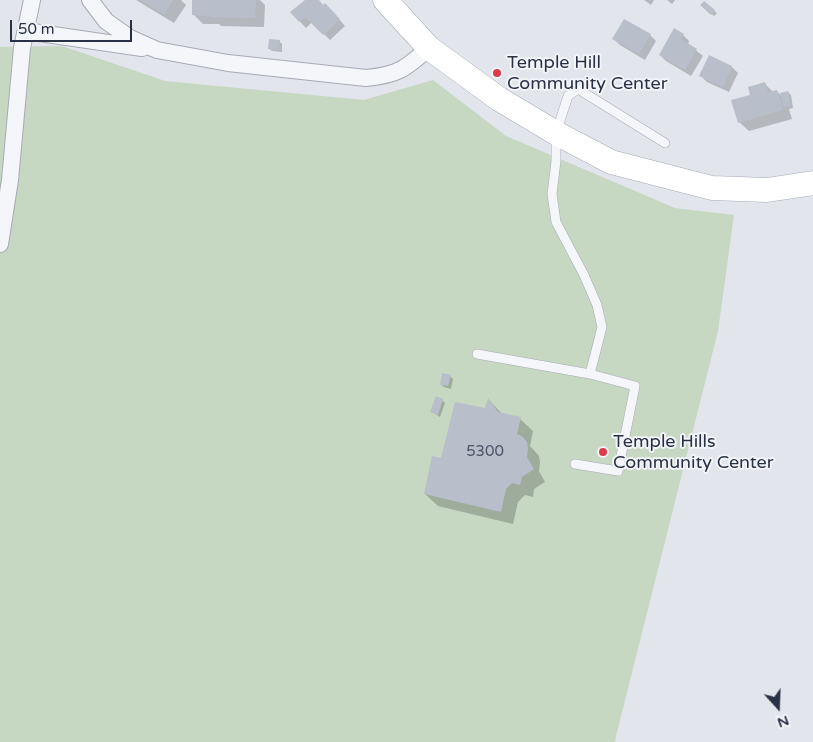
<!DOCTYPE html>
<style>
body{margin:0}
#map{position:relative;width:813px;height:742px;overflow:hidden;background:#e2e5ec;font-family:"Varela Round",sans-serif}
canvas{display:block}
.north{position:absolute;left:753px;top:682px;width:50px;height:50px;-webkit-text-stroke:4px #f2f4f9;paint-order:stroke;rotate:160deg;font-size:14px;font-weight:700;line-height:20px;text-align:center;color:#283146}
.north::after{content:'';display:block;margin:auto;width:18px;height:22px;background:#283146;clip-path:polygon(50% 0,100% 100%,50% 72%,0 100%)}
.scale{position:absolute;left:10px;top:20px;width:122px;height:22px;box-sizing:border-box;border:2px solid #283146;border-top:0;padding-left:6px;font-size:15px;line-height:18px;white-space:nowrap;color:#283146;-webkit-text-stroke:4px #f2f4f9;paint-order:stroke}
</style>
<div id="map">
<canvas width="813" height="742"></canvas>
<div class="north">N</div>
<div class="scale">50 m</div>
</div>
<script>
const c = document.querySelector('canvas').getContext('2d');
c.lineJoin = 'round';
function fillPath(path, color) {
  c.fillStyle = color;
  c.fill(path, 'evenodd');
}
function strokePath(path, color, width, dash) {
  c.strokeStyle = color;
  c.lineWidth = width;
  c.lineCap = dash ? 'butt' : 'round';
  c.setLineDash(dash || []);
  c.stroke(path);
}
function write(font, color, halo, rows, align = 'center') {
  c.font = font + ' "Varela Round",sans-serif';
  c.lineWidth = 4;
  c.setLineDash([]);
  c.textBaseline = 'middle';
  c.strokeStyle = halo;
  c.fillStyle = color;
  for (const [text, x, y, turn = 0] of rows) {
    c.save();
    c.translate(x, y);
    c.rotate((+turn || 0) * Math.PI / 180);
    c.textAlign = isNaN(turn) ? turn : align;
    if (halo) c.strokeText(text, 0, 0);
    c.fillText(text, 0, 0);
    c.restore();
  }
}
const green = new Path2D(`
 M62 46 165 81 364 100 433 80 506 136 675 208 734 215 718 331 615 740 616 742H0V47Z`);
const shadow = new Path2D(`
 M136 0H181L186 5 174 23Z
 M194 0H260L265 5 264 27 221 26 219 24H203L193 14Z
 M306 0H318L324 6 332 11 345 26 330 40 312 22 306 28 291 12Z
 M644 0H654L651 5Z
 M667 0H675L672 4Z
 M704 3 717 13 714 16 702 5Z
 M650 35 656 41 645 60 620 45 614 39Z
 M683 35 689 41 688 44 703 56 691 76 666 61 660 55Z
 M279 41 282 44V52L272 51 269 48Z
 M732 67 738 73 729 92 707 82 701 76Z
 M765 84 773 92 777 91 782 97 788 92 791 95 793 108 789 109 792 119 749 131 739 122 752 96Z
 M450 376 453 379 451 389 444 387 441 384Z
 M442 400 445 403 440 417 432 412Z
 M489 400 502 414 520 419 533 431 530 446 539 456 540 462 539 471 545 482 534 489 533 497 525 495 518 502 513 524 438 506 425 494 442 459 486 410Z`);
const building = new Path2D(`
 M140 0H173L164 15Z
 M192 0H256L255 18 210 17V16L192 15Z
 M305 0H319L323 5 325 3 340 19 323 35 305 17 299 22 290 12Z
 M704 1 715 10 711 15 700 5Z
 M624 19 651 34 639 54 612 39Z
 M674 28 684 34 681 39 697 49 685 70 659 55Z
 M269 39 280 40 279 50 268 49Z
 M709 55 732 66 723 87 699 76Z
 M765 82 768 92 777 90 783 110 738 123 731 100 750 95 748 87Z
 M788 91 791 106 783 107 780 93Z
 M442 373 451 375 448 386 440 385Z
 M436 396 443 399 438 415 430 412Z
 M488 398 498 412 521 417 517 434 523 437 527 442 528 449 527 457 534 469 522 477 520 485 512 483 506 489 501 512 424 494 432 456 441 458 455 402 485 408Z`);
const lane = new Path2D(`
 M477 354 590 374 602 327 597 305 584 275 556 222 552 194 556 161V133L568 96 578 89 665 143
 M575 464 618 471 635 386 590 374`);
const street = new Path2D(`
 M90 0 106 21 130 38 157 50 228 63 366 78C398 75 405 69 429 48
 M26 31 142 48
 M0 244 10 180 22 48 32 0`);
const secondary = new Path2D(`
 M385 0 429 48 499 99 556 133 611 162 712 188 767 190 813 183`);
const markers = [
 [497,73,5,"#dd3a4c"],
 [603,452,5,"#dd3a4c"]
];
const numberNames = [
 ["5300",485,452]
];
const poiNames = [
 ["Temple Hill",507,63],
 ["Community Center",507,84],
 ["Temple Hills",613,442],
 ["Community Center",613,463]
];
fillPath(green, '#c6d7c2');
fillPath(shadow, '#0003');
fillPath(building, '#b8beca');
strokePath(lane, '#a6abb7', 10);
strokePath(street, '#a6abb7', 18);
strokePath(secondary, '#a6abb7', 25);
strokePath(lane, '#f5f6f9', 9);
strokePath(street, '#f5f6f9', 16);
strokePath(secondary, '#fff', 24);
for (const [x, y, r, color] of markers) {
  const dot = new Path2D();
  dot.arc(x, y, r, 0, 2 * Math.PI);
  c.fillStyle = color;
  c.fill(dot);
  strokePath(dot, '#f2f4f9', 2);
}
write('15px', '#4c5467', null, numberNames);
write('18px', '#283146', '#f2f4f9', poiNames, 'left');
</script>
